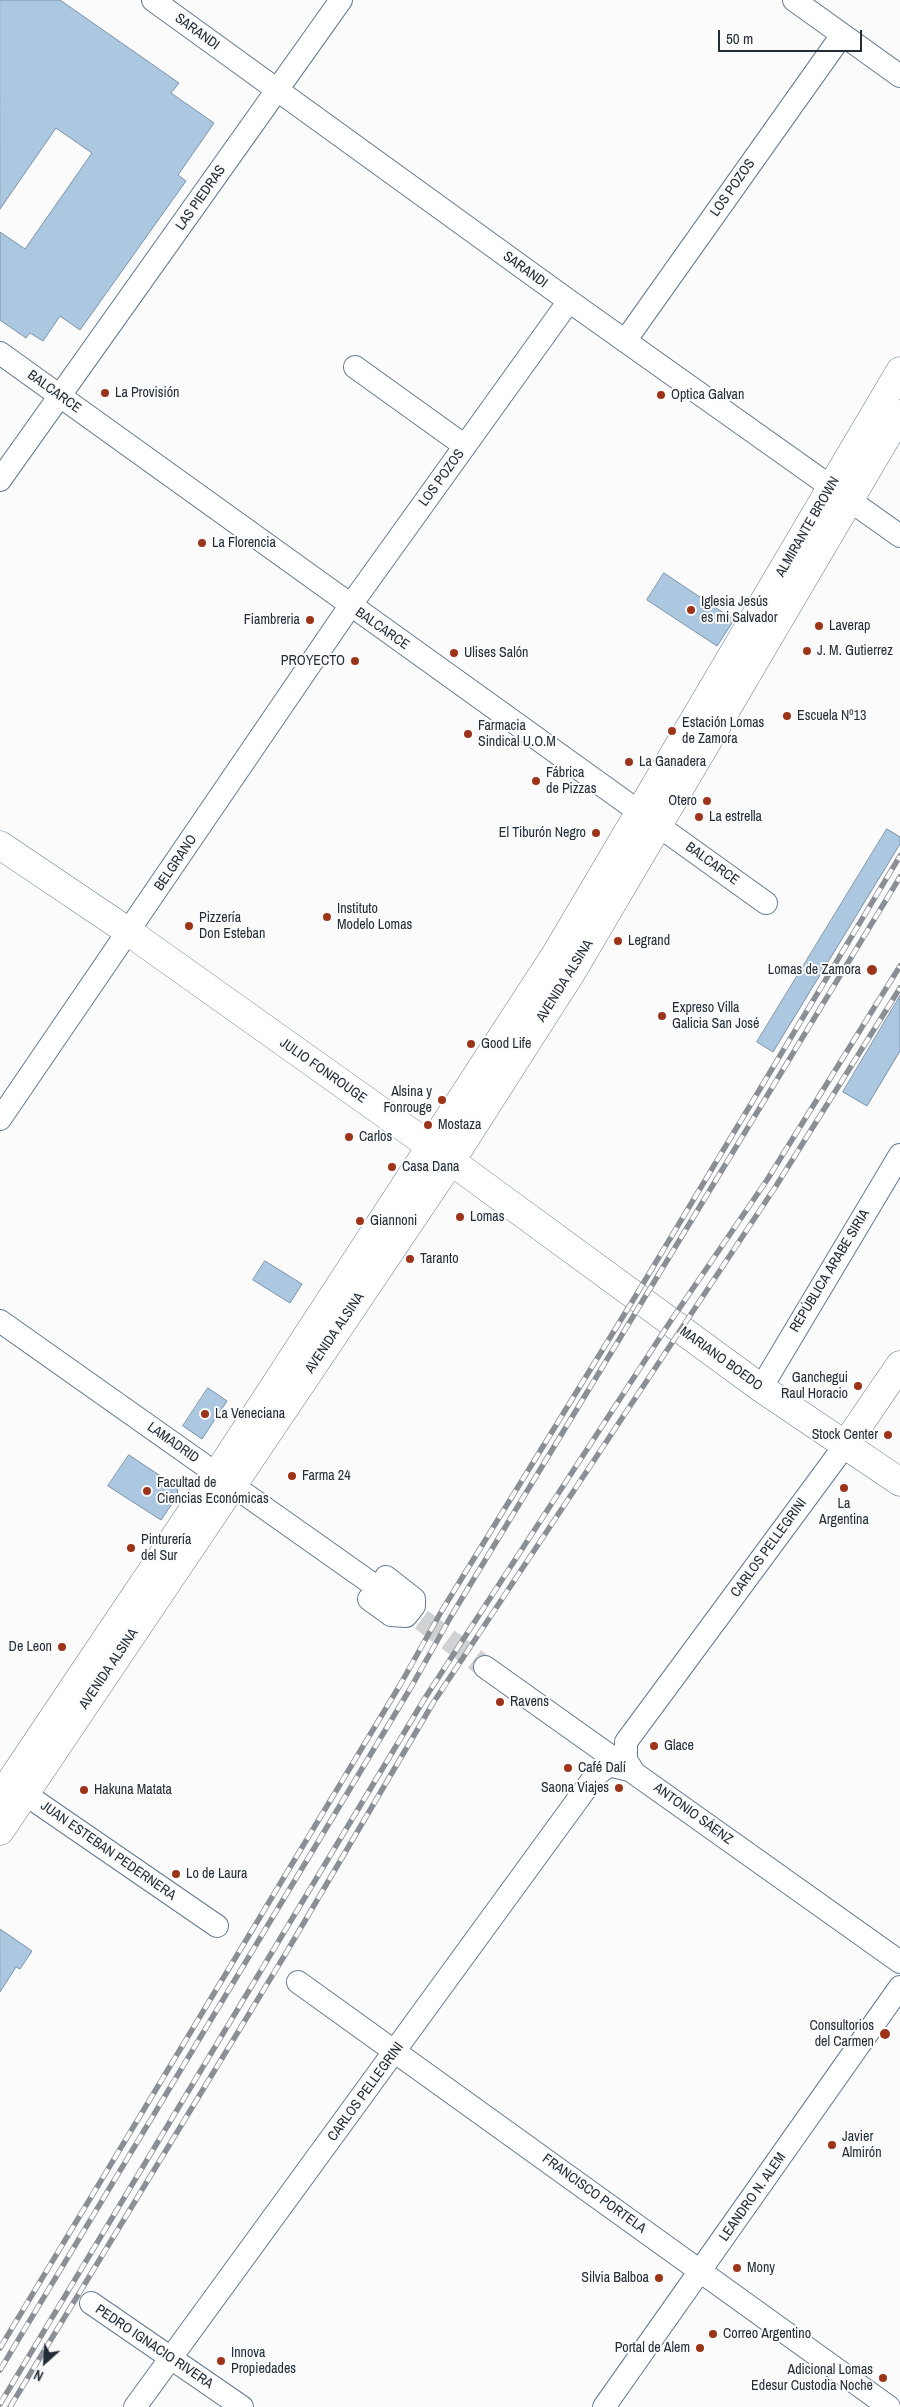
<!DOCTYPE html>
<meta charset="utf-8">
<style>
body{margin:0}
#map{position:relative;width:900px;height:2407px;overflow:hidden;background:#fbfbfb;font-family:"Archivo Narrow",sans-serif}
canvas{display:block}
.north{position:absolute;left:20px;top:2337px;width:50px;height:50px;-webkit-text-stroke:4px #fbfbfb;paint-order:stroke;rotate:206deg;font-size:14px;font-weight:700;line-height:20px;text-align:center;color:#232d37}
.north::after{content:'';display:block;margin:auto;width:18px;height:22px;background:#232d37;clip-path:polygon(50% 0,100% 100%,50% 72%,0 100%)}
.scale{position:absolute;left:718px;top:30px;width:144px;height:22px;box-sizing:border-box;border:2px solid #232d37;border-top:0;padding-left:6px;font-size:15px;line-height:18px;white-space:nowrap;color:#232d37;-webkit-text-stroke:4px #fbfbfb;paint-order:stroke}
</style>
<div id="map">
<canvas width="900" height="2407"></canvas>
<div class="north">N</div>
<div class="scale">50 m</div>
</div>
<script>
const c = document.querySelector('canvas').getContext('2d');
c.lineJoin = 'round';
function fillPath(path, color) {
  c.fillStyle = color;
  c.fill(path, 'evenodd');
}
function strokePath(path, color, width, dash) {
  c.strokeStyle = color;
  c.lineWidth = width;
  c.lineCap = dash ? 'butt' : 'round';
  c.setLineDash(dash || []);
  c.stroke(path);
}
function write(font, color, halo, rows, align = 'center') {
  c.font = font + ' "Archivo Narrow",sans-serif';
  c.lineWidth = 4;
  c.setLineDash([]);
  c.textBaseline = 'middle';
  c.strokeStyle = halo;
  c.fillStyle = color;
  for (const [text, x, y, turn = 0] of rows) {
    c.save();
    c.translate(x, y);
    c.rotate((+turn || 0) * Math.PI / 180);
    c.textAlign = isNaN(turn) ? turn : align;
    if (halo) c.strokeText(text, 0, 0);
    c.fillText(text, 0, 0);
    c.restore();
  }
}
const building = new Path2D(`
 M0 0H60L179 83 171 93 214 123 178 175 186 181 80 330 60 316 43 341 30 333 26 338 0 320V232L25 249 92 153 56 128 0 209Z
 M664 573 734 620 717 646 647 600Z
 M887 829 900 837V844L773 1052 757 1042Z
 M900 996V1051L867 1106 843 1092Z
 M265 1261 302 1284 290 1303 253 1280Z
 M208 1388 227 1401 202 1439 183 1426Z
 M129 1455 177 1487 178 1495 161 1520 108 1486Z
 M0 1929 32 1951 20 1969 16 1967 0 1992Z`);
const minorTunnel = new Path2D(`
 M395 1600 485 1667`);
const minor = new Path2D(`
 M153 0 569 301 900 536
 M794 0 900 76
 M625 341 842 35
 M0 353 766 903
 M355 367 465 446
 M0 480 341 0
 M0 1119 350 606 569 301
 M0 1321 395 1600
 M761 1388 900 1155
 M369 1599 391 1615 406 1616 414 1606V1599L386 1577
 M485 1667 900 1962
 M633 1771 626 1760V1742L846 1444
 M12 1785 217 1926
 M298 1982 889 2407
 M91 2303 242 2407
 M135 2407 595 1776 609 1765 633 1771
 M604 2407 900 1987`);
const tertiary = new Path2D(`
 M0 845 129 932 451 1161 761 1388 900 1482
 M846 1444 900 1365`);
const secondary = new Path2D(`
 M0 1797 217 1474 554 957 900 371
 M0 1831 451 1161 573 970 900 414`);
const rail = new Path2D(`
 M0 2348 400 1685 441 1612 635 1297 900 856
 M0 2370 410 1689 450 1618 900 877
 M0 2404 425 1698 670 1322 767 1180 900 966
 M10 2407 286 1953 433 1703 776 1186 900 988`);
const markers = [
 [105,393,5,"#9c3419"],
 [661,395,5,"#9c3419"],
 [202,543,5,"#9c3419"],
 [691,610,5,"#9c3419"],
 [310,620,5,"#9c3419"],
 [819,626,5,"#9c3419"],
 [807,651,5,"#9c3419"],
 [454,653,5,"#9c3419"],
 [355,661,5,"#9c3419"],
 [787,716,5,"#9c3419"],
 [672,731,5,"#9c3419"],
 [468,734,5,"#9c3419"],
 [629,762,5,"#9c3419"],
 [536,781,5,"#9c3419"],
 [707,801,5,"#9c3419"],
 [699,817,5,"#9c3419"],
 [596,833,5,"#9c3419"],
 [327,917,5,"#9c3419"],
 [189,926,5,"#9c3419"],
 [618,941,5,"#9c3419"],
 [872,970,6,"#9c3419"],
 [662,1016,5,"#9c3419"],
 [471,1044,5,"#9c3419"],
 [442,1100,5,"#9c3419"],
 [428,1125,5,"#9c3419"],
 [349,1137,5,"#9c3419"],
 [392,1167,5,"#9c3419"],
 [460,1217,5,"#9c3419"],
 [360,1221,5,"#9c3419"],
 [410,1259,5,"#9c3419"],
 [858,1386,5,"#9c3419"],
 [205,1414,5,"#9c3419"],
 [888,1435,5,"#9c3419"],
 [292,1476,5,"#9c3419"],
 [844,1488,5,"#9c3419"],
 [147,1491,5,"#9c3419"],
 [131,1548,5,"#9c3419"],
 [62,1647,5,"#9c3419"],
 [500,1702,5,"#9c3419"],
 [654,1746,5,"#9c3419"],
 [568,1768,5,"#9c3419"],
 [619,1788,5,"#9c3419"],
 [84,1790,5,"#9c3419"],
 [176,1874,5,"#9c3419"],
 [885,2034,6,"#9c3419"],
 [832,2145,5,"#9c3419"],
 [737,2268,5,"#9c3419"],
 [659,2278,5,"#9c3419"],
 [713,2334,5,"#9c3419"],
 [700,2348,5,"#9c3419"],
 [221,2361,5,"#9c3419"],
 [883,2378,5,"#9c3419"]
];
const streetNames = [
 ["SARANDI",197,32,36],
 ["LOS POZOS",733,188,-55],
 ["LAS PIEDRAS",201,198,-55],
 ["SARANDI",525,270,36],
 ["BALCARCE",54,392,36],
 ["LOS POZOS",442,478,-54],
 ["ALMIRANTE BROWN",808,527,-60],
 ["BALCARCE",382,629,35],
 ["BELGRANO",176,863,-56],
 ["BALCARCE",712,864,36],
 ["AVENIDA ALSINA",565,981,-58],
 ["JULIO FONROUGE",323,1071,35],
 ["REPÚBLICA ARABE SIRIA",830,1271,-59],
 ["AVENIDA ALSINA",335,1333,-56],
 ["MARIANO BOEDO",721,1359,36],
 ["LAMADRID",173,1443,35],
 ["CARLOS PELLEGRINI",769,1548,-54],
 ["AVENIDA ALSINA",109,1669,-56],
 ["ANTONIO SÁENZ",693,1814,36],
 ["JUAN ESTEBAN PEDERNERA",108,1851,35],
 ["CARLOS PELLEGRINI",366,2092,-54],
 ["FRANCISCO PORTELA",594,2194,36],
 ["LEANDRO N. ALEM",753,2197,-55],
 ["PEDRO IGNACIO RIVERA",154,2347,34]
];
const poiNames = [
 ["La Provisión",115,393],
 ["Optica Galvan",671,395],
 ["La Florencia",212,543],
 ["Iglesia Jesús",701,602],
 ["es mi Salvador",701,618],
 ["Fiambreria",300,620,"right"],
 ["Laverap",829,626],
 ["J. M. Gutierrez",817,651],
 ["Ulises Salón",464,653],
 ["PROYECTO",345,661,"right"],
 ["Escuela Nº13",797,716],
 ["Estación Lomas",682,723],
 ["de Zamora",682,739],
 ["Farmacia",478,726],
 ["Sindical U.O.M",478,742],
 ["La Ganadera",639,762],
 ["Fábrica",546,773],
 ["de Pizzas",546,789],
 ["Otero",697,801,"right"],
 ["La estrella",709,817],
 ["El Tiburón Negro",586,833,"right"],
 ["Instituto",337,909],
 ["Modelo Lomas",337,925],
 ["Pizzería",199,918],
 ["Don Esteban",199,934],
 ["Legrand",628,941],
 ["Lomas de Zamora",861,970,"right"],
 ["Expreso Villa",672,1008],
 ["Galicia San José",672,1024],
 ["Good Life",481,1044],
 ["Alsina y",432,1092,"right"],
 ["Fonrouge",432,1108,"right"],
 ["Mostaza",438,1125],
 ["Carlos",359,1137],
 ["Casa Dana",402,1167],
 ["Lomas",470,1217],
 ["Giannoni",370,1221],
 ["Taranto",420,1259],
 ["Ganchegui",848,1378,"right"],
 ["Raul Horacio",848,1394,"right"],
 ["La Veneciana",215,1414],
 ["Stock Center",878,1435,"right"],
 ["Farma 24",302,1476],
 ["Facultad de",157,1483],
 ["Ciencias Económicas",157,1499],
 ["La",844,1504,"center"],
 ["Argentina",844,1520,"center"],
 ["Pinturería",141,1540],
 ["del Sur",141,1556],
 ["De Leon",52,1647,"right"],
 ["Ravens",510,1702],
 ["Glace",664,1746],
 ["Café Dalí",578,1768],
 ["Saona Viajes",609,1788,"right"],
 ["Hakuna Matata",94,1790],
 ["Lo de Laura",186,1874],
 ["Consultorios",874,2026,"right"],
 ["del Carmen",874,2042,"right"],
 ["Javier",842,2137],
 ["Almirón",842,2153],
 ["Mony",747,2268],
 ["Silvia Balboa",649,2278,"right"],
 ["Correo Argentino",723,2334],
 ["Portal de Alem",690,2348,"right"],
 ["Innova",231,2353],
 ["Propiedades",231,2369],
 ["Adicional Lomas",873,2370,"right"],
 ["Edesur Custodia Noche",873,2386,"right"]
];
fillPath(building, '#acc7e0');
strokePath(building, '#7992aa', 1);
strokePath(minorTunnel, '#d0d2d4', 22, [22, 11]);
strokePath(minor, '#627b92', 24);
strokePath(tertiary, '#627b92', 29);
strokePath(secondary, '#627b92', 29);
strokePath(minor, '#fff', 22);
strokePath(tertiary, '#fff', 28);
strokePath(secondary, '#fff', 28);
strokePath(rail, '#8a8f95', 5.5);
strokePath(rail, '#fbfbfb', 4, [11]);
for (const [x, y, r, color] of markers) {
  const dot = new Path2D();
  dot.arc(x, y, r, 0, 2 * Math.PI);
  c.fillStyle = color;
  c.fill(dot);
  strokePath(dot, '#fbfbfb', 2);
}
write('14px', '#232d37', '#fbfbfb', streetNames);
write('14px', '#232d37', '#fbfbfb', poiNames, 'left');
</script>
